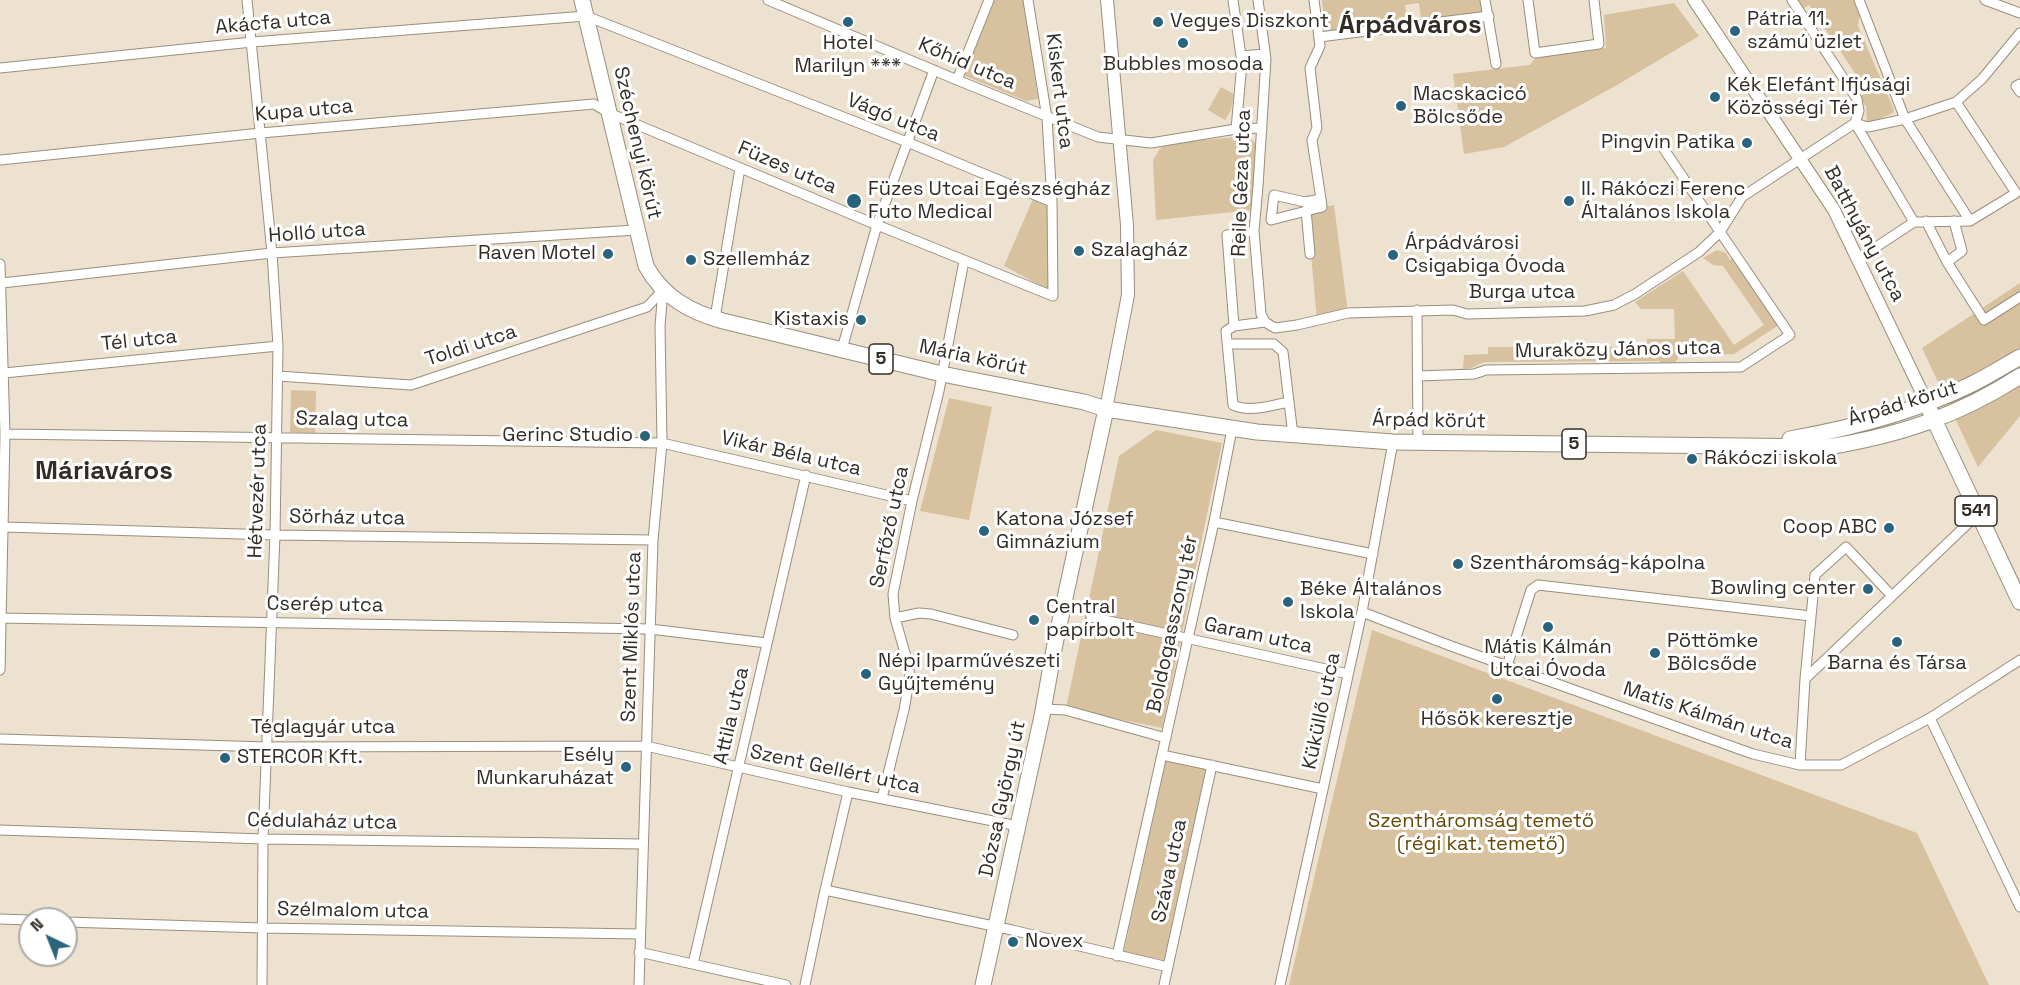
<!DOCTYPE html>
<meta charset="utf-8">
<style>
body{margin:0}
#map{position:relative;width:2020px;height:985px;overflow:hidden;background:#ede1cf;font-family:"Space Grotesk",sans-serif}
canvas{display:block}
.north{position:absolute;left:18px;top:907px;width:60px;height:60px;box-sizing:border-box;background:#fff;border:2px solid #adaba9;border-radius:50%;rotate:317deg;font-size:16px;font-weight:700;line-height:24px;text-align:center;color:#322d27}
.north::after{content:'';display:block;margin:auto;width:21px;height:27px;background:#29647c;clip-path:polygon(50% 0,100% 100%,50% 72%,0 100%)}
</style>
<div id="map">
<canvas width="2020" height="985"></canvas>
<div class="north">N</div>
</div>
<script>
const c = document.querySelector('canvas').getContext('2d');
c.lineJoin = 'round';
function fillPath(path, color) {
  c.fillStyle = color;
  c.fill(path, 'evenodd');
}
function strokePath(path, color, width, dash) {
  c.strokeStyle = color;
  c.lineWidth = width;
  c.lineCap = dash ? 'butt' : 'round';
  c.setLineDash(dash || []);
  c.stroke(path);
}
function write(font, color, halo, rows, align = 'center') {
  c.font = font + ' "Space Grotesk",sans-serif';
  c.lineWidth = 6;
  c.setLineDash([]);
  c.textBaseline = 'middle';
  c.strokeStyle = halo;
  c.fillStyle = color;
  for (const [text, x, y, turn = 0] of rows) {
    c.save();
    c.translate(x, y);
    c.rotate((+turn || 0) * Math.PI / 180);
    c.textAlign = isNaN(turn) ? turn : align;
    if (halo) c.strokeText(text, 0, 0);
    c.fillText(text, 0, 0);
    c.restore();
  }
}
const green = new Path2D(`
 M994 0H1024L1038 99 1026 101 963 75Z
 M1322 0H1485L1489 16 1422 24 1419 3 1405 5 1407 26 1326 36Z
 M1796 0H1856L1860 8 1858 26 1894 110 1893 113 1870 123 1867 122 1866 107 1860 97 1867 91 1809 5 1802 9Z
 M1674 3 1699 36 1617 85 1504 147 1464 154 1453 74 1530 65 1535 58 1606 48 1604 15Z
 M1221 87 1234 94 1231 110 1225 120 1208 110Z
 M1246 136C1254 139 1256 143 1257 151L1251 210 1156 220 1153 160 1163 144Z
 M1033 199 1048 205 1049 290 1004 266Z
 M1334 205 1348 313 1317 320 1307 210Z
 M1717 250 1726 253 1730 260 1736 256 1782 323 1734 354 1679 356 1675 363H1660V361L1485 362 1471 368 1463 369 1464 355 1488 354V347H1546V355L1593 354 1594 347 1647 346V339H1675L1674 309H1641L1635 302 1683 271 1734 345 1764 325 1723 266 1713 265 1703 258Z
 M2020 283V416L1978 467 1922 348Z
 M291 390 316 391 315 433 290 432Z
 M949 398 992 407 969 520 920 511Z
 M1156 430 1222 443 1162 728 1066 708 1119 456Z
 M1372 630 1917 833 1989 985H1289Z
 M1166 760 1206 768 1164 960 1124 952Z`);
const minor = new Path2D(`
 M247 0 272 253 278 346 275 535 263 839 262 985
 M768 0 957 80 1098 137 1151 143 1236 129 1262 128
 M1233 0 1242 63 1236 129
 M1258 0 1266 59 1258 186 1254 231 1261 314 1265 322 1275 328 1297 325 1348 313 1453 310 1467 314 1585 311 1614 305 1635 294 1699 252 1720 232 1742 197 1855 123 1859 111 1857 99 1792 0
 M1314 0 1320 46 1310 68 1317 128 1312 140 1321 199 1322 207 1271 220 1274 195 1305 202 1321 199
 M1485 0 1496 64
 M1528 0 1535 53 1599 44 1594 0
 M1859 0 1905 119 1970 221
 M1985 0 2020 13
 M1319 37 1489 16
 M1241 56 1265 54
 M0 68 252 42 586 16 907 142 1052 202
 M957 80 989 0
 M2020 84 2016 86 2020 92
 M1855 123 1868 127 1905 119 1956 102 1982 79 2020 33
 M1855 123 1914 222
 M0 160 261 133 594 104 609 113 877 225 1053 296 1052 202 1047 118 1028 0
 M1306 210 1310 254
 M1926 221 1947 262 1984 320 2020 297
 M1858 259 1914 222 1970 221 2016 193 1956 102
 M1947 262 1962 251 1954 221
 M0 264 5 434 0 670
 M2 283 272 253 636 230
 M1417 310 1418 443
 M715 318 740 168
 M1265 322 1234 326 1226 331 1233 405C1250 413 1271 405 1289 402
 M1234 326 1227 235 1254 231
 M1227 344H1274L1283 352 1293 435
 M842 349 877 225 934 70
 M4 373 278 346
 M278 376 411 385 647 307 663 290
 M1418 376 1474 374 1486 370 1741 367 1790 335 1657 139
 M5 434 662 443 912 501
 M1214 522 1373 554
 M4 527 275 535 653 540
 M1362 612 1451 646 1753 754 1800 765H1841L1930 718 2020 660
 M1091 617 1348 674
 M0 618 650 629 767 643
 M895 618 919 613 931 614 1013 635
 M1507 666 1531 590 1538 585 1811 616
 M1805 679 1978 514
 M1044 709 1065 710 1166 738
 M1930 718 2020 907
 M0 739 267 747 646 746 848 792 1018 826
 M1162 755 1323 789
 M1800 765 1805 679 1815 575 1846 547 1892 596
 M882 798 904 710 910 676 907 660 895 618 893 594 912 501 939 391 964 261
 M0 830 263 839 643 844
 M825 890 1012 930 1168 967
 M0 919 30 920
 M66 922 263 928 640 934
 M639 952 786 985
 M1117 956 1214 522 1232 429
 M693 964 806 475
 M639 985 653 540 662 443 660 326 663 290
 M805 985 825 890 848 792
 M1164 985 1212 765
 M1280 985 1362 612 1393 442`);
const tertiary = new Path2D(`
 M1694 0 1834 210 1927 403
 M1106 409 1128 295 1127 225 1107 0`);
const primary = new Path2D(`
 M582 0 646 266C663 297 690 312 723 321L942 374 1084 402 1106 409 1257 432 1393 442 1828 447C1900 435 1958 416 2020 376
 M1930 411 2020 602
 M1790 439C1852 428 1915 412 1972 384 1988 376 2004 366 2020 357
 M983 985 1042 716 1055 644 1106 409`);
const markers = [
 [848,22,6,"#29647c"],
 [1158,22,6,"#29647c"],
 [1735,31,6,"#29647c"],
 [1183,43,6,"#29647c"],
 [1715,97,6,"#29647c"],
 [1401,106,6,"#29647c"],
 [1747,143,6,"#29647c"],
 [854,201,8,"#29647c"],
 [1569,201,6,"#29647c"],
 [1079,251,6,"#29647c"],
 [608,254,6,"#29647c"],
 [1393,255,6,"#29647c"],
 [691,260,6,"#29647c"],
 [861,320,6,"#29647c"],
 [645,436,6,"#29647c"],
 [1692,459,6,"#29647c"],
 [1889,528,6,"#29647c"],
 [984,531,6,"#29647c"],
 [1458,564,6,"#29647c"],
 [1868,589,6,"#29647c"],
 [1288,602,6,"#29647c"],
 [1034,620,6,"#29647c"],
 [1548,627,6,"#29647c"],
 [1897,642,6,"#29647c"],
 [1655,653,6,"#29647c"],
 [866,674,6,"#29647c"],
 [1497,699,6,"#29647c"],
 [225,758,6,"#29647c"],
 [626,767,6,"#29647c"],
 [1013,942,6,"#29647c"]
];
const shields = [
 [881,359,24],
 [1574,444,24],
 [1976,511,42]
];
const shieldNames = [
 ["5",881,359],
 ["5",1574,444],
 ["541",1976,511]
];
const poiNames = [
 ["Pátria 11.",1747,20],
 ["számú üzlet",1747,43],
 ["Vegyes Diszkont",1170,22],
 ["Hotel",848,44,"center"],
 ["Marilyn ***",848,67,"center"],
 ["Bubbles mosoda",1183,65,"center"],
 ["Kék Elefánt Ifjúsági",1727,86],
 ["Közösségi Tér",1727,109],
 ["Macskacicó",1413,95],
 ["Bölcsőde",1413,118],
 ["Pingvin Patika",1735,143,"right"],
 ["Füzes Utcai Egészségház",868,190],
 ["Futo Medical",868,213],
 ["II. Rákóczi Ferenc",1581,190],
 ["Általános Iskola",1581,213],
 ["Árpádvárosi",1405,244],
 ["Csigabiga Óvoda",1405,267],
 ["Szalagház",1091,251],
 ["Raven Motel",596,254,"right"],
 ["Szellemház",703,260],
 ["Kistaxis",849,320,"right"],
 ["Gerinc Studio",633,436,"right"],
 ["Rákóczi iskola",1704,459],
 ["Katona József",996,520],
 ["Gimnázium",996,543],
 ["Coop ABC",1877,528,"right"],
 ["Szentháromság-kápolna",1470,564],
 ["Bowling center",1856,589,"right"],
 ["Béke Általános",1300,590],
 ["Iskola",1300,613],
 ["Central",1046,608],
 ["papírbolt",1046,631],
 ["Pöttömke",1667,642],
 ["Bölcsőde",1667,665],
 ["Mátis Kálmán",1548,648,"center"],
 ["Utcai Óvoda",1548,671,"center"],
 ["Népi Iparművészeti",878,662],
 ["Gyűjtemény",878,685],
 ["Barna és Társa",1897,664,"center"],
 ["Hősök keresztje",1497,720,"center"],
 ["Esély",614,756,"right"],
 ["Munkaruházat",614,779,"right"],
 ["STERCOR Kft.",237,758],
 ["Novex",1025,942]
];
const streetNames = [
 ["Akácfa utca",273,23,-5],
 ["Kőhíd utca",967,64,23],
 ["Kiskert utca",1059,91,83],
 ["Kupa utca",304,111,-5],
 ["Vágó utca",893,118,22],
 ["Széchenyi körút",637,143,77],
 ["Füzes utca",787,168,23],
 ["Reile Géza utca",1242,183,-88],
 ["Holló utca",317,233,-4],
 ["Batthyány utca",1864,234,62],
 ["Burga utca",1522,293],
 ["Tél utca",139,341,-6],
 ["Toldi utca",471,346,-18],
 ["Muraközy János utca",1618,350,-1],
 ["Mária körút",973,358,12],
 ["Árpád körút",1903,404,-17],
 ["Szalag utca",352,420,1],
 ["Árpád körút",1429,421,1],
 ["Vikár Béla utca",791,454,13],
 ["Hétvezér utca",258,491,-88],
 ["Sörház utca",347,518,1],
 ["Serfőző utca",890,527,-78],
 ["Cserép utca",325,605,1],
 ["Boldogasszony tér",1173,624,-78],
 ["Garam utca",1258,636,12],
 ["Szent Miklós utca",632,637,-88],
 ["Küküllő utca",1322,711,-78],
 ["Attila utca",732,716,-77],
 ["Matis Kálmán utca",1708,716,18],
 ["Téglagyár utca",323,728],
 ["Szent Gellért utca",835,770,12],
 ["Dózsa György út",1003,799,-78],
 ["Cédulaház utca",322,822,1],
 ["Száva utca",1170,871,-78],
 ["Szélmalom utca",353,911,1]
];
const parkNames = [
 ["Szentháromság temető",1481,822],
 ["(régi kat. temető)",1481,845]
];
const districtNames = [
 ["Árpádváros",1410,26],
 ["Máriaváros",104,472]
];
fillPath(green, '#d7c19e');
strokePath(minor, '#998e7d', 11);
strokePath(tertiary, '#998e7d', 14);
strokePath(primary, '#998e7d', 17);
strokePath(minor, '#fff', 9);
strokePath(tertiary, '#fff', 12);
strokePath(primary, '#fff', 15);
for (const [x, y, r, color] of markers) {
  const dot = new Path2D();
  dot.arc(x, y, r, 0, 2 * Math.PI);
  c.fillStyle = color;
  c.fill(dot);
  strokePath(dot, '#fff', 2);
}
for (const [x, y, w] of shields) {
  const box = new Path2D();
  box.roundRect(x - w / 2, y - 15, w, 30, 4.5);
  c.fillStyle = '#fff';
  c.fill(box);
  strokePath(box, '#322d27', 1.5);
}
write('bold 18px', '#322d27', null, shieldNames);
write('20px', '#322d27', '#fff', poiNames, 'left');
write('20px', '#322d27', '#fff', streetNames);
write('20px', '#694907', '#fff', parkNames);
write('bold 26px', '#322d27', '#fff', districtNames);
</script>
